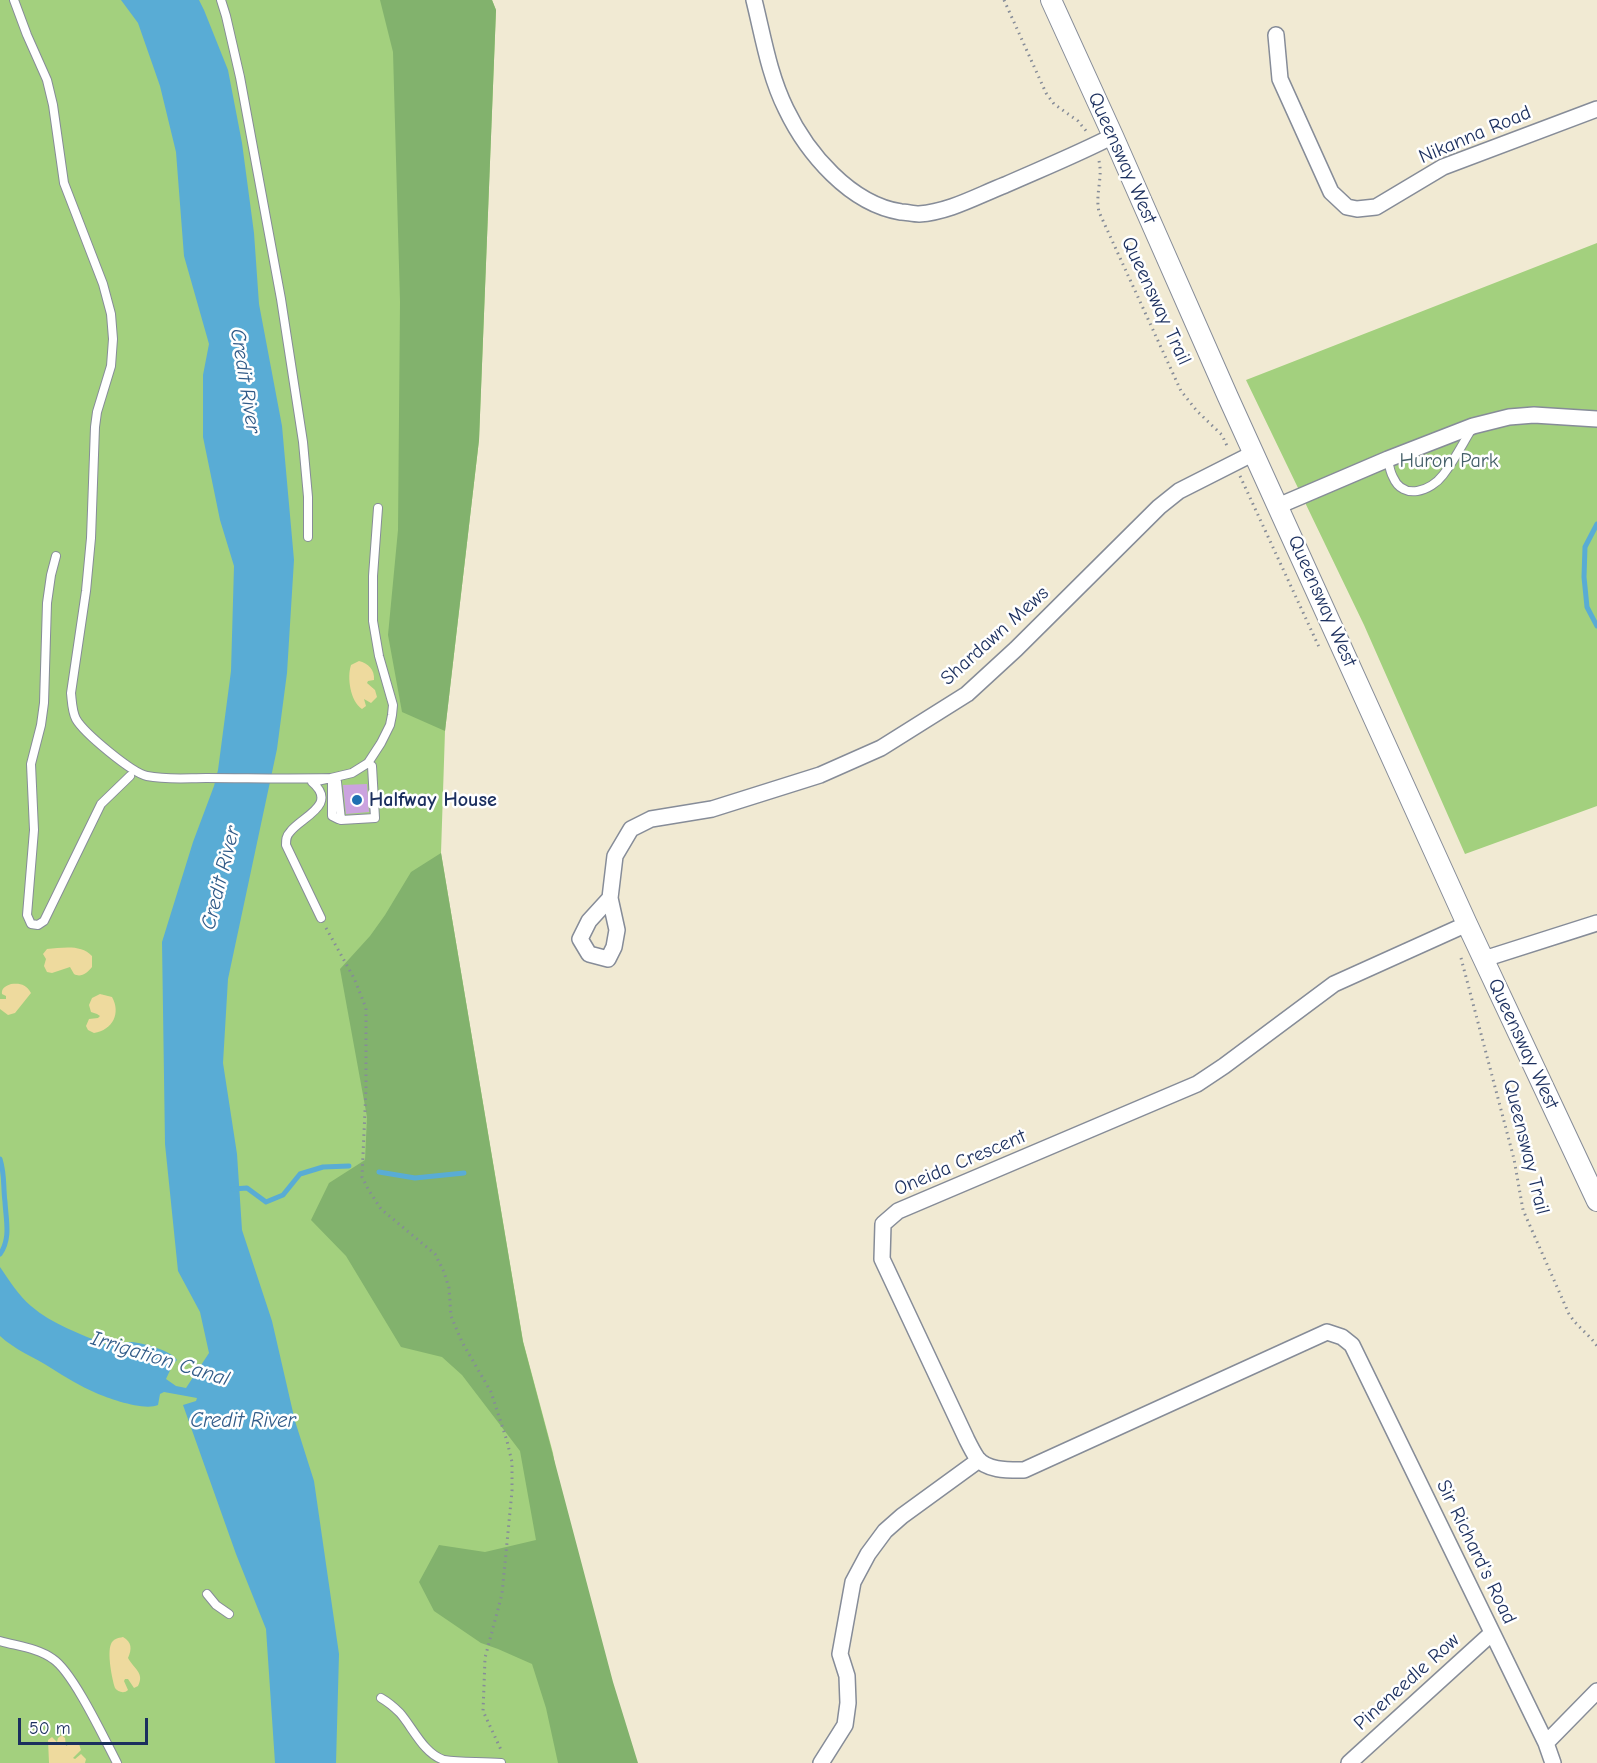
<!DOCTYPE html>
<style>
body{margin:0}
#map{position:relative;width:1597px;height:1763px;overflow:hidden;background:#f1ead3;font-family:"Comic Neue",sans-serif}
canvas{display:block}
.scale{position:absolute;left:18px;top:1718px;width:130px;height:27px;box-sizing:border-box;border:3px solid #1b2f5e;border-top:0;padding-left:8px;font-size:18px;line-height:21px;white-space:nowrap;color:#1b2f5e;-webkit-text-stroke:4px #fff;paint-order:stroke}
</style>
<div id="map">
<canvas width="1597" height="1763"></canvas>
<div class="scale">50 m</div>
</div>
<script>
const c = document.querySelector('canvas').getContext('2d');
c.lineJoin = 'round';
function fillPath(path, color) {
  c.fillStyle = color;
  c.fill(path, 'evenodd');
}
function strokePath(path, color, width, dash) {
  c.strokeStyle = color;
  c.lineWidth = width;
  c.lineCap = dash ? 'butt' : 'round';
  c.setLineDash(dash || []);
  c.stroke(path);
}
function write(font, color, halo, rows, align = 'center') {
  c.font = font + ' "Comic Neue",sans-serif';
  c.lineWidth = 5;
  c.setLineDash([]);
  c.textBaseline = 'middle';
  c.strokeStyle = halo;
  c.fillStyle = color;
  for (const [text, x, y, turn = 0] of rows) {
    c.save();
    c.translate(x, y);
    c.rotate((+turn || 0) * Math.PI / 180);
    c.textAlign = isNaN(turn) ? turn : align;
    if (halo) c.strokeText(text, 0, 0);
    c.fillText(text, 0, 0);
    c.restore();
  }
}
const green = new Path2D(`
 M0 0H492L496 10 479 440 445 731 441 853 523 1341 553 1453 603 1763H0Z
 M1597 243V806L1465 854 1364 625 1246 380Z`);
const forest = new Path2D(`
 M380 0H492L496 10 479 440 445 731 402 712 388 635 398 530 400 302 393 52Z
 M441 853 523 1342 613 1682 638 1763H558L546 1708 532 1664 498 1649 481 1643 434 1611 419 1582 439 1545 485 1552 536 1540 520 1451 462 1375 442 1357 401 1347 346 1256 311 1220 329 1183 365 1160 367 1117 340 969 370 936 385 915 411 872Z`);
const sand = new Path2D(`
 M359 661C368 663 375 670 374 680L368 681 367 683 375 690 377 697 371 703 364 699 366 706 362 709C350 701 347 677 351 665Z
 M47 949C62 948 81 944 92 956V967C87 973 81 978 74 974L70 967 52 973 47 972 44 966 46 959 43 954Z
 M11 984C20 983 26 984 31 993L15 1013 8 1015 0 1009V999H6V996L2 994C1 988 6 986 11 984Z
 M100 994 112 997C121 1013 113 1030 94 1033L88 1030 86 1026 89 1019 98 1018 100 1016 97 1014 91 1012 89 1005 92 998Z
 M123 1637C132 1642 132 1649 128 1658 134 1669 145 1673 138 1686L134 1688 128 1679H125L124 1681 128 1690C124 1694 118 1692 115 1688 112 1679 107 1653 111 1644 113 1639 118 1638 123 1637Z
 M62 1735 65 1738 66 1746 73 1742 79 1744 81 1750 73 1758 75 1759 81 1754 86 1759 85 1763H49L48 1740 52 1737 57 1742 58 1738Z`);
const water = new Path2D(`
 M121 0H199L204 10 228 70 242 143 254 233 259 304 282 426 294 560 287 673 277 749 228 979 223 1063 237 1154 242 1230 272 1321 295 1421 314 1481 339 1654 336 1763H275L266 1629 236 1554 183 1405 196 1401 197 1398 164 1392 160 1394 158 1405C144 1411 110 1399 96 1393 80 1386 65 1377 51 1368 34 1357 15 1350 0 1336V1267C9 1280 19 1296 31 1306 52 1324 80 1334 105 1344 113 1347 123 1341 132 1342 143 1343 172 1351 177 1360L173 1364 166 1379 176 1386 186 1388 209 1353 200 1312 178 1271 165 1144 162 942 193 842 214 786 218 770 231 671 234 566 220 520 203 437V375L209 344 184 256 176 152 160 86 138 23Z`);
const stream = new Path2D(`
 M1597 524 1585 547 1584 577 1587 607 1597 626
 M0 1159C5 1175 3 1187 5 1202 6 1220 11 1239 0 1254
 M379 1172 415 1178 464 1173
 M233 1189 247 1188 266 1202 283 1195 300 1174 323 1167 349 1166`);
const building = new Path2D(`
 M367 784 369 812 346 814 343 785Z`);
const path = new Path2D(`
 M1004 0 1046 93 1054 104 1078 121 1087 132
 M1099 161C1103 178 1095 194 1099 212L1181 391 1197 411 1222 435 1228 448
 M1240 476 1319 647
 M326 928 354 978 366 1008V1089L362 1177 368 1189 381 1209 435 1254 444 1272 449 1288 451 1316 462 1342 491 1392 507 1441 512 1462V1491L502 1594 485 1658 484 1686 483 1711 502 1752
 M1461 958 1514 1159 1523 1210 1569 1314C1577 1327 1589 1334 1597 1346`);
const service = new Path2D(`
 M14 0 27 35 47 80 53 105 64 183 103 284 111 314 113 339 111 366 97 412 95 427 91 538 86 591 71 693C72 702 72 711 76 719 84 733 132 773 147 776 167 780 187 778 206 778 248 778 289 779 331 778L312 782C339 805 301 817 290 832 286 836 286 840 286 845L321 918
 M221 0 226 16 240 77 281 299 303 442 308 497V537
 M1388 459C1389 465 1390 472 1393 477 1403 501 1431 491 1443 475 1454 461 1462 445 1471 430
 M56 556 51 575 47 603 44 703 41 725 31 764 34 830 27 915 31 924 38 925 44 921 101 804 130 776
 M331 778 352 773 368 763 381 743 390 725 392 715 393 705 379 656 373 621V576L378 508
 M338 819 332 816V783L337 782 341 820 375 818 372 766 368 763
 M207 1594 216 1605 229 1614
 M0 1641C17 1646 38 1648 53 1659 73 1672 105 1740 117 1763
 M381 1698C388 1702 394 1707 400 1713 413 1728 424 1754 444 1760 462 1763 482 1761 501 1763`);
const minor = new Path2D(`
 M754 0C763 36 769 75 786 109 807 153 850 204 901 212 906 212 913 214 919 214 949 212 977 196 1005 185 1041 169 1078 154 1113 136
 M1276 35 1280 79 1331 192 1347 207 1357 209 1376 207 1443 167 1597 109
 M1278 506 1388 459 1473 426 1509 417 1534 415 1597 419
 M610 898 589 921 580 939 589 954 608 959 614 947 617 930 610 898 615 856 631 829 651 819 712 809 820 775 881 748 967 694 1016 649 1159 507 1179 491 1254 453
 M1467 924 1334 984 1224 1066 1197 1084 898 1211 883 1224 882 1259 967 1440C970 1446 973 1452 977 1458 987 1471 1009 1470 1024 1470L1327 1332 1342 1337 1352 1345 1546 1743 1553 1763
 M1484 959 1597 923
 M1546 1743 1597 1691
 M821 1763 845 1725 848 1703 847 1676 840 1654 853 1582 868 1554 885 1531 902 1516 979 1460
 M1349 1763 1492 1633`);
const tertiary = new Path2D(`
 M1051 0 1113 136 1228 397 1467 924 1597 1201`);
const markers = [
 [357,800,6,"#1f6fb2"]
];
const streetNames = [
 ["Nikanna Road",1475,135,-23],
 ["Queensway West",1122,158,66],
 ["Queensway Trail",1156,301,65],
 ["Queensway West",1322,601,66],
 ["Shardawn Mews",995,636,-42],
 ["Queensway West",1523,1044,65],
 ["Queensway Trail",1526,1147,76],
 ["Oneida Crescent",960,1163,-23],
 ["Sir Richard's Road",1476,1552,64],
 ["Pineneedle Row",1407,1682,-42]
];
const parkNames = [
 ["Huron Park",1449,461]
];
const poiNames = [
 ["Halfway House",369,800]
];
const waterNames = [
 ["Credit River",245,381,81],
 ["Credit River",221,878,-76],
 ["Irrigation Canal",160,1359,17],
 ["Credit River",243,1421]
];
fillPath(green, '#a3d07e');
fillPath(forest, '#82b26d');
fillPath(sand, '#eeda9e');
fillPath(water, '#59acd5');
strokePath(stream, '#59acd5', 5);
fillPath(building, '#cba3df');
strokePath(service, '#868c98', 10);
strokePath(minor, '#868c98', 18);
strokePath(tertiary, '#868c98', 22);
strokePath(path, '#868c98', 3, [1.5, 4.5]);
strokePath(service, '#fff', 8);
strokePath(minor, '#fff', 15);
strokePath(tertiary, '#fff', 20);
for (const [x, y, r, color] of markers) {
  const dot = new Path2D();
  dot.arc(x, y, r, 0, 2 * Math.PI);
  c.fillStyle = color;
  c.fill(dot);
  strokePath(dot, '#fff', 2);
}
write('20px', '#1b2f5e', '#fff', streetNames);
write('20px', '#445f68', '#fff', parkNames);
write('bold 20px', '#1b2f5e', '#fff', poiNames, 'left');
write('italic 21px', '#315b88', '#fff', waterNames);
</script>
